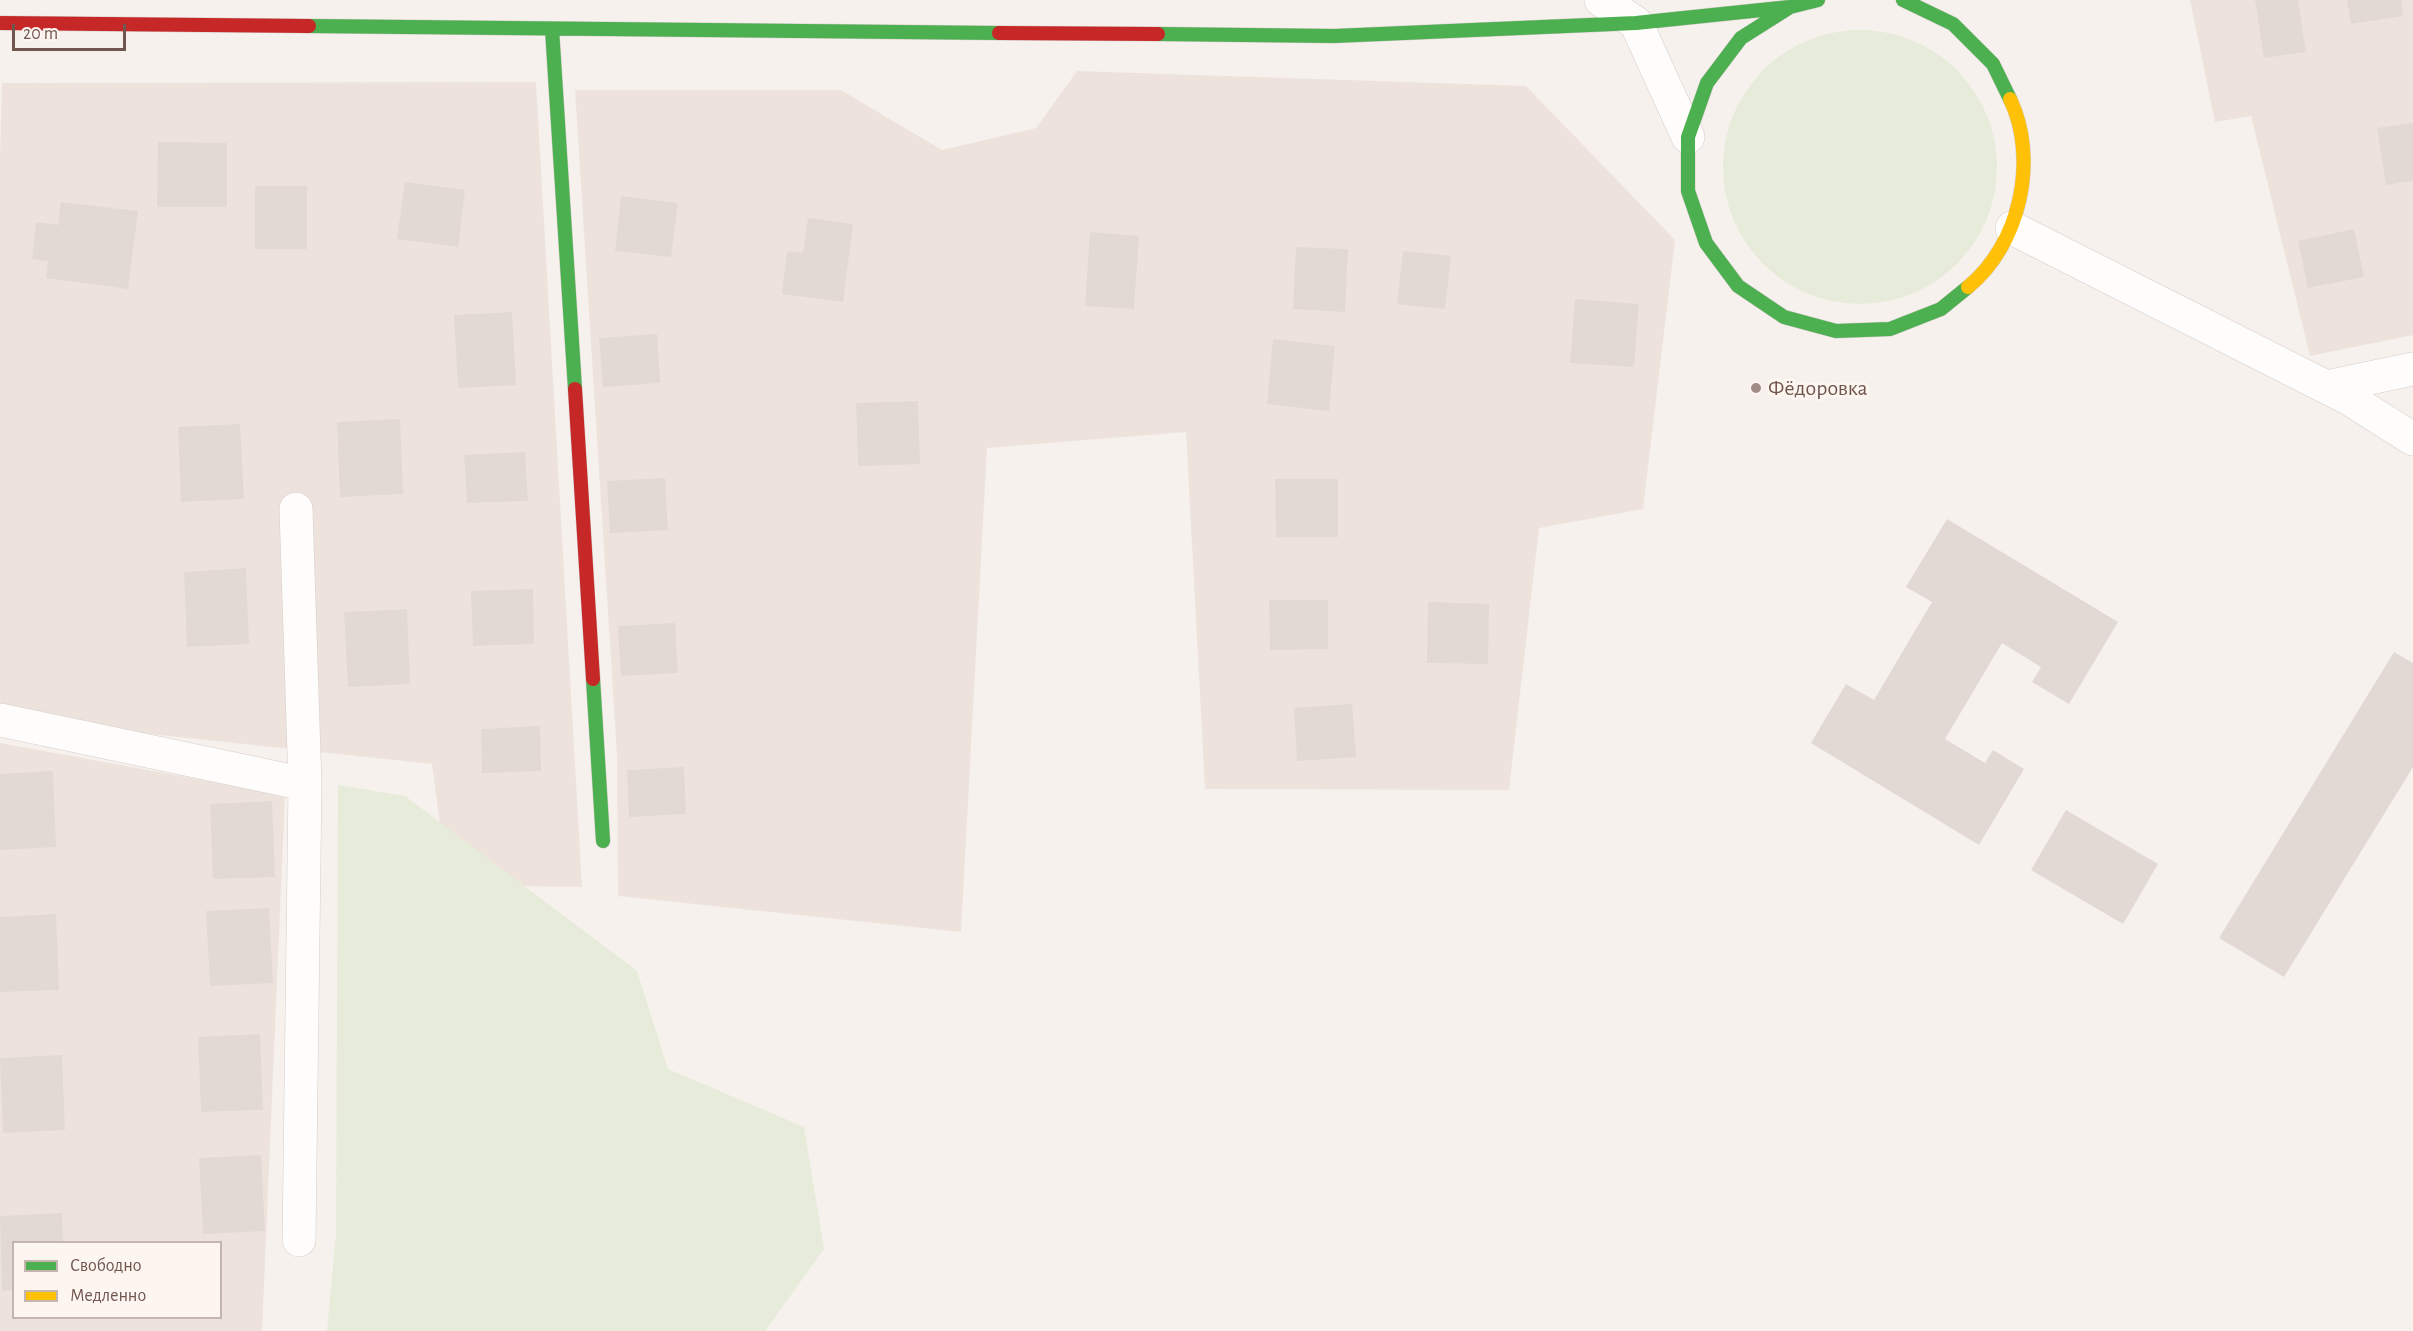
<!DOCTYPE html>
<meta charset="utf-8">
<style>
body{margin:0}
#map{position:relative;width:2413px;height:1331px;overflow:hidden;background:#f6f1ed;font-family:"Alegreya Sans",sans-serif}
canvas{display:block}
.legend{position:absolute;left:12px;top:1241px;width:210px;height:78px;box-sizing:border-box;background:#fdf5ef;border:2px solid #c5b5af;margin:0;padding:8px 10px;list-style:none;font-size:18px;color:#715650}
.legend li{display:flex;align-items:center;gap:12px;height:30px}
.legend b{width:30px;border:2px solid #c5b5af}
.scale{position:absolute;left:12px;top:24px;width:114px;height:27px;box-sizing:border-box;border:3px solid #715650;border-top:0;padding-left:8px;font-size:18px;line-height:21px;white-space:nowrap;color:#715650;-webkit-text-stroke:4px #fdf5ef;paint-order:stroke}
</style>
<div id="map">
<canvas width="2413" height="1331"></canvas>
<ul class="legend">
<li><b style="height:8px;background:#4caf50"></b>Свободно</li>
<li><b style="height:8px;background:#ffc107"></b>Медленно</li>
</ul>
<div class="scale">20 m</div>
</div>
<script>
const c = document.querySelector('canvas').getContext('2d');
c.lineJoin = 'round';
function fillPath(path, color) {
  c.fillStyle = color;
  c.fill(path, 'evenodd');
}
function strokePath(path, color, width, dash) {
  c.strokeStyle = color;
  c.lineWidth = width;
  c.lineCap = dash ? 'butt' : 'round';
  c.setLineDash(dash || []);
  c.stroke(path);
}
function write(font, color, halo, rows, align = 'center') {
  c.font = font + ' "Alegreya Sans",sans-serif';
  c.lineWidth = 6;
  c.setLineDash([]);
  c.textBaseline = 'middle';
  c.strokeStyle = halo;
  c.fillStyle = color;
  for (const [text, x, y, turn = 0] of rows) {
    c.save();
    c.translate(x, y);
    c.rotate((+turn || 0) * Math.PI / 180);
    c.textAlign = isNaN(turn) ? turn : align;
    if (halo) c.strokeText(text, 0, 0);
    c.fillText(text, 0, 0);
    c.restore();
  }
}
const residential = new Path2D(`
 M2190 0H2413V335L2310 356 2251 116 2215 122Z
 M1077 71 1526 86 1675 240 1643 509 1539 528 1509 790 1205 789 1186 432 987 448 961 932 618 896 617 755 575 90H841L942 150 1036 128Z
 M536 82 582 887 448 885 432 764 0 718V157L2 83Z
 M0 743 285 795 262 1331H0ZM14 1242H220V1318H14Z`);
const green = new Path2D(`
 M1723 167a137 137 0 1 1 274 0a137 137 0 1 1-274 0Z
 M338 785 405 796 637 971 668 1069 804 1127 824 1249 765 1331H327L336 1235Z`);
const building = new Path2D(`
 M2255 0H2298L2306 52 2264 58Z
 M2347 0H2401L2403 16 2351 24Z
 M2413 123V181L2386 185 2377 128Z
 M158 142 227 143V207H157Z
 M405 182 465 190 458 247 397 239Z
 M255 186H307V249H255Z
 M621 196 678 203 671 257 615 251Z
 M61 202 138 211 128 289 46 278 48 261 32 259 36 222 58 225Z
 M808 218 853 224 843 302 782 294 787 251 803 253Z
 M2354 229 2364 277 2308 288 2298 241Z
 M1090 232 1139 236 1134 309 1085 306Z
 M1296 247 1348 249 1345 312 1293 309Z
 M1403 251 1451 256 1445 309 1397 304Z
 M1575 299 1639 304 1634 367 1570 363Z
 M512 312 516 385 458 388 454 315Z
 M657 334 660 383 603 387 599 338Z
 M1273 339 1335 346 1329 411 1267 404Z
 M918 401 920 464 858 466 856 403Z
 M400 419 403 494 340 497 337 422Z
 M240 424 244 499 181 502 178 427Z
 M525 452 528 501 467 503 464 455Z
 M665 478 668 530 610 533 607 481Z
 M1275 479H1338V537H1276Z
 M1947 519 2118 622 2069 704 2032 682 2041 667 2002 643 1945 739 1985 763 1993 750 2024 769 1979 845 1811 743 1846 684 1874 700 1932 602 1906 587Z
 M246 568 249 644 187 647 184 572Z
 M533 589 534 644 473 646 471 591Z
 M1269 600H1328V649L1270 650Z
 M1428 602 1489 604 1488 664 1427 663Z
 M407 609 410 684 348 687 344 612Z
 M675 623 678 673 621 676 618 626Z
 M2394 652 2413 663V767L2284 977 2219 938Z
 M1352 704 1356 757 1297 761 1294 708Z
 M540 726 541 771 482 773 481 729Z
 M684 767 686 814 629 817 627 770Z
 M53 771 56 847 0 850V774Z
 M272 801 275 877 213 879 210 804Z
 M2066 810 2158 864 2123 924 2031 870Z
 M269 908 273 983 210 986 206 911Z
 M56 914 59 990 0 992V917Z
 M260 1034 263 1110 201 1112 198 1037Z
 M62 1055 65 1130 3 1133 0 1058Z
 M261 1155 265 1231 203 1234 199 1158Z
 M62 1213 63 1242H14V1290L2 1291 0 1216Z`);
const street = new Path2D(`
 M1601 0 1636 23 1688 137
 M2012 228 2348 398 2413 439
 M2327 387 2413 369
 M296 509 305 784
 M0 720 305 784 299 1240`);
const fast = new Path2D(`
 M1818 0 1790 7 1741 38 1707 83 1688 137V191L1706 243 1738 286 1784 317 1836 331 1890 329 1941 309 1968 287
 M1903 0 1953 24 1993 64 2010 99
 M309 26 999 33
 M552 29 575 389
 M1158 34 1334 36 1636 23 1790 7
 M593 679 603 841`);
const slow = new Path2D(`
 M1968 287C2020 245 2039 159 2010 99`);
const jam = new Path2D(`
 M0 23 309 26
 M999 33 1158 34
 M575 389 593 679`);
const markers = [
 [1756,388,6,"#a08c87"]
];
const poiNames = [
 ["Фёдоровка",1768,388]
];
fillPath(residential, '#eee3dc');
fillPath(green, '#e7ebd9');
fillPath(building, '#e2d9d5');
strokePath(street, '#d5cdca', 34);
strokePath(fast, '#d5cdca', 15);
strokePath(slow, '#d5cdca', 15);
strokePath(jam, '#d5cdca', 15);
strokePath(street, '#fefdfc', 33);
strokePath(fast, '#4caf50', 14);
strokePath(slow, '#ffc107', 14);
strokePath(jam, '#c62828', 14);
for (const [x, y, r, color] of markers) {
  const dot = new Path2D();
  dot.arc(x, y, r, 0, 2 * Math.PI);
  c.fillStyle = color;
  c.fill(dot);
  strokePath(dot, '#fdf5ef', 2);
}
write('22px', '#715650', '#fdf5ef', poiNames, 'left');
</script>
